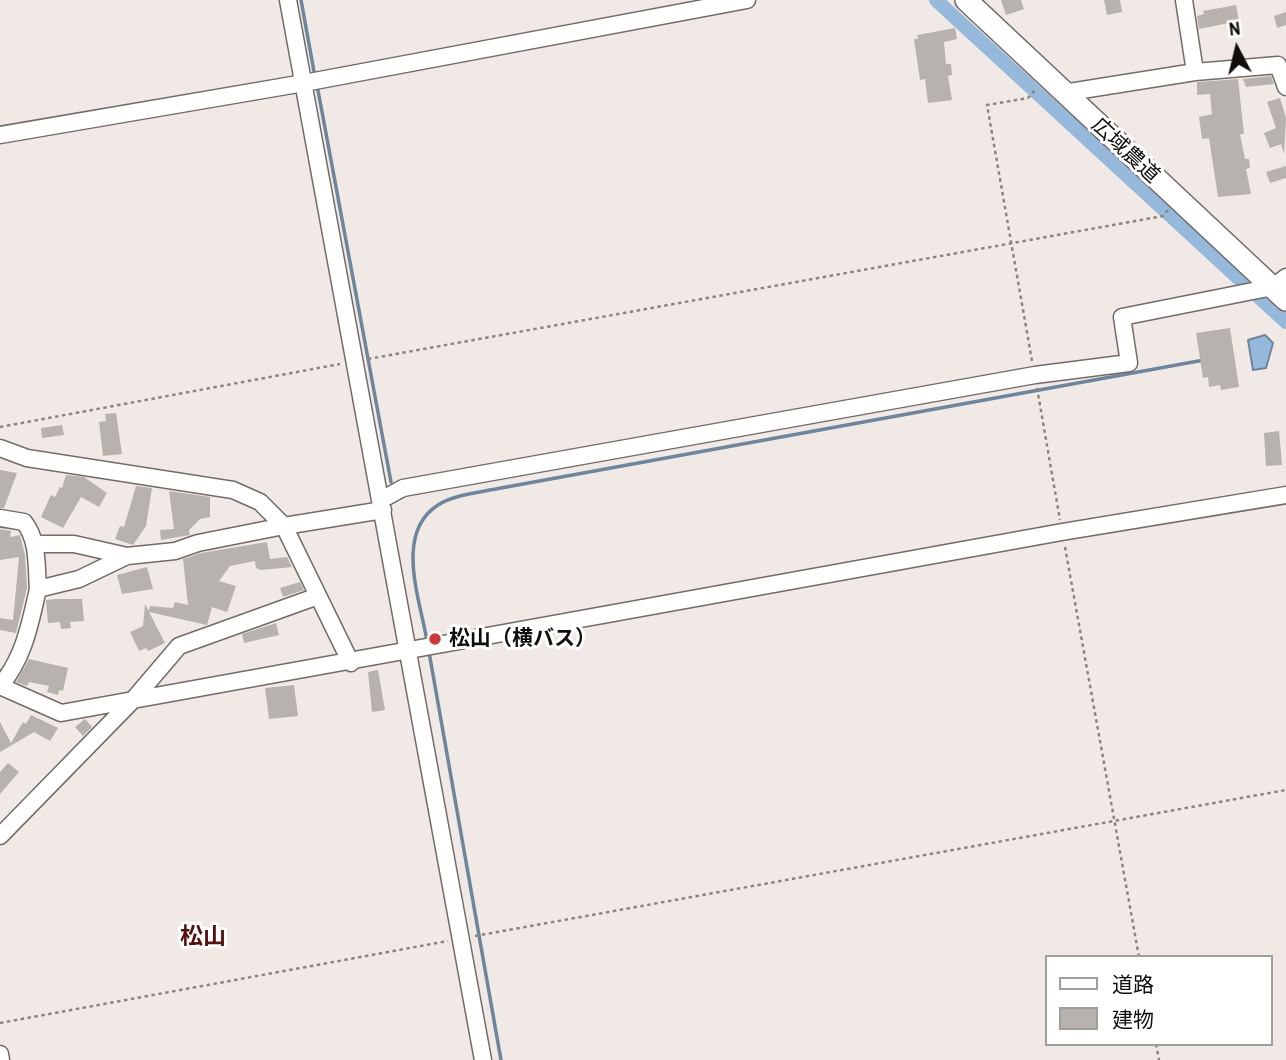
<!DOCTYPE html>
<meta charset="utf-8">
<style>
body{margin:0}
#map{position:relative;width:1286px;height:1060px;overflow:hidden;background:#f1e9e6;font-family:"Archivo Narrow","Noto Sans JP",sans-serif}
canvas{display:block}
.legend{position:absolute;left:1045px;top:955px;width:228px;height:91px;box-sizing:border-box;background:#fff;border:2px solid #9f9f9e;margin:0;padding:9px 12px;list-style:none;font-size:21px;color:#100e0d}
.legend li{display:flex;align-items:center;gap:14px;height:35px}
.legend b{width:35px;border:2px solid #9f9f9e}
.north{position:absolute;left:1202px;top:14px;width:70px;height:70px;-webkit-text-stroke:5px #fff;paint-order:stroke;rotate:353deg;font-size:19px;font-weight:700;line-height:28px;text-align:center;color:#100e0d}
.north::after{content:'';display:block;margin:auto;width:24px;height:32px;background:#100e0d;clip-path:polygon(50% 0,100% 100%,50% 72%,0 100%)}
</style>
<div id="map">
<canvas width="1286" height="1060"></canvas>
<ul class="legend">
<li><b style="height:9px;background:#fff"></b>道路</li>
<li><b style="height:19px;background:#b7b2ad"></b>建物</li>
</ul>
<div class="north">N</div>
</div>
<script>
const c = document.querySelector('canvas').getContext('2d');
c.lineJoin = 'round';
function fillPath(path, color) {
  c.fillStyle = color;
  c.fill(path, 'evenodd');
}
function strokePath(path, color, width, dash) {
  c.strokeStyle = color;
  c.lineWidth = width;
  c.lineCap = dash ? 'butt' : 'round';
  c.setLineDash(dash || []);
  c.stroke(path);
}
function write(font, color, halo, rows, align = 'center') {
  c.font = font + ' "Archivo Narrow","Noto Sans JP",sans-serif';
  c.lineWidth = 6;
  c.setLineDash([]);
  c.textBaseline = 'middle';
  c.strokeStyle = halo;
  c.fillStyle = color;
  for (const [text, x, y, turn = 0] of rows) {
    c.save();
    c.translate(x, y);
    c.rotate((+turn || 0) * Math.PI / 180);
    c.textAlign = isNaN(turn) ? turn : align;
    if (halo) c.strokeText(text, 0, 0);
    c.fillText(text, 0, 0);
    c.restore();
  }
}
const water = new Path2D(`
 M1265 335 1273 343 1266 368 1253 370 1248 340Z`);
const stream = new Path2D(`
 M301 0 315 77
 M317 85 391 482
 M427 641C420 599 394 533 438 505 455 494 482 492 501 488L1204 360
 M429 652 501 1060`);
const canal = new Path2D(`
 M936 0 1286 322`);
const building = new Path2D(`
 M1001 0H1021L1024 9 1006 15Z
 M1104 0H1120L1122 12 1107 15Z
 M1236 5 1239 21 1199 29 1197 16 1204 14 1203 11Z
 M1286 12V25L1277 28 1274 16Z
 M955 28 957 39 944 42 946 64H951L952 75 948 76 952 100 928 103 925 79 920 80 914 39H918L917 35Z
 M1271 76 1274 84 1246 87 1243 79Z
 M1238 79 1244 134H1240L1245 159H1249L1250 168 1246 169 1251 194 1218 197 1209 138 1202 139 1199 117 1212 114 1210 94 1197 95V82Z
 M1280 98 1286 118 1284 154 1281 144 1270 148 1264 133 1276 128 1267 102Z
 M1286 166V178L1270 183 1266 172Z
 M1230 328 1239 387 1221 390 1220 385 1209 387 1208 377 1203 378 1196 333Z
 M116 413 122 454 103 456 99 422 106 421 105 414Z
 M62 425 64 435 42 438 41 428Z
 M1279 431 1282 465 1266 466 1264 433Z
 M0 470 17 473 4 508H0Z
 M66 475 84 477 107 493 99 507 81 497 63 528 41 517 51 495 55 497 60 487 62 488Z
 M136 486 152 488 146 526 133 545 115 539 120 526 124 527Z
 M169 491 210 497V517L200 519 189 530 190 535 161 540 160 530 174 529Z
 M0 529 11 531 10 537 20 535 25 555 27 588 16 633 0 630V618L13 620 19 557 0 560Z
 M267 542 270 559 287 557 292 567 261 570 256 568 255 561 230 566 219 581 236 586 227 612 212 607 207 625 149 612 165 643 148 651 146 648 139 651 130 632 143 626 145 604 149 611 150 606 173 608 175 602 188 605 183 559 201 553Z
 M147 567 153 589 122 594 117 575Z
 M300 582 304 590 283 597 280 588Z
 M56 599H82L84 621 70 622 71 628 61 629 60 622 48 623 46 600Z
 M276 623 279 635 244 643 242 634Z
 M29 659 68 668 63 691 59 690 58 695 47 692 49 686 29 682 27 686 16 682Z
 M378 670 385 710 372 712 368 672Z
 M294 685 298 716 269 719 265 688Z
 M31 715 58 728 50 741 34 732 0 752V722L11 743 23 722 26 724Z
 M85 719 92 727 83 736 75 727Z
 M8 763 19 772 0 794V772Z`);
const path = new Path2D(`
 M368 359 1163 216 1168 210
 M1032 361 987 105 1028 98 1037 88
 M1037 388 1060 520
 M0 427 340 364
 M1065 547 1139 957
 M475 936 1286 790
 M0 1023 448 941
 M1156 1044 1159 1060`);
const street = new Path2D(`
 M288 0 483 1060
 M1184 0 1195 72
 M1063 93 1195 72 1278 65 1286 87
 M0 135 304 83 747 0
 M0 448 27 458 233 490 260 502 284 526 351 663
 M381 500 403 488 1035 375 1129 363 1122 317 1273 287 1286 277
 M0 518 24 522C39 541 36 566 38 589
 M35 544H74L127 556
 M0 686 61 713 1062 532 1286 495
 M0 686C24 658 30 624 38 589L79 579 127 556 175 551 198 543 284 526 383 510
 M0 836 133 700 179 646 318 596
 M0 1054 1 1060`);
const secondary = new Path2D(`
 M966 0 1286 300`);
const markers = [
 [435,639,7,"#c93a38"]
];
const streetNames = [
 ["広域農道",1125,151,43]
];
const poiNames = [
 ["松山（横バス）",449,639]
];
const neighbourhoodNames = [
 ["松山",203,938]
];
fillPath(water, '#96b8da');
strokePath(water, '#6e859c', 2);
strokePath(stream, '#6e859c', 3.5);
strokePath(canal, '#96b8da', 14);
fillPath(building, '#b7b2ad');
strokePath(street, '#726c69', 19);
strokePath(secondary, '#726c69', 24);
strokePath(path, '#8a8583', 2.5, [3.5, 3.5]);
strokePath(street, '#fff', 16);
strokePath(secondary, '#fff', 21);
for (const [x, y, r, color] of markers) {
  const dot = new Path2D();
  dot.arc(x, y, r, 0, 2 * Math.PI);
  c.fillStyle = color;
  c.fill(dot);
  strokePath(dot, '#fff', 2.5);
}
write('21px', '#100e0d', '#fff', streetNames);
write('bold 21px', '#100e0d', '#fff', poiNames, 'left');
write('bold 23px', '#551110', '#fff', neighbourhoodNames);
</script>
